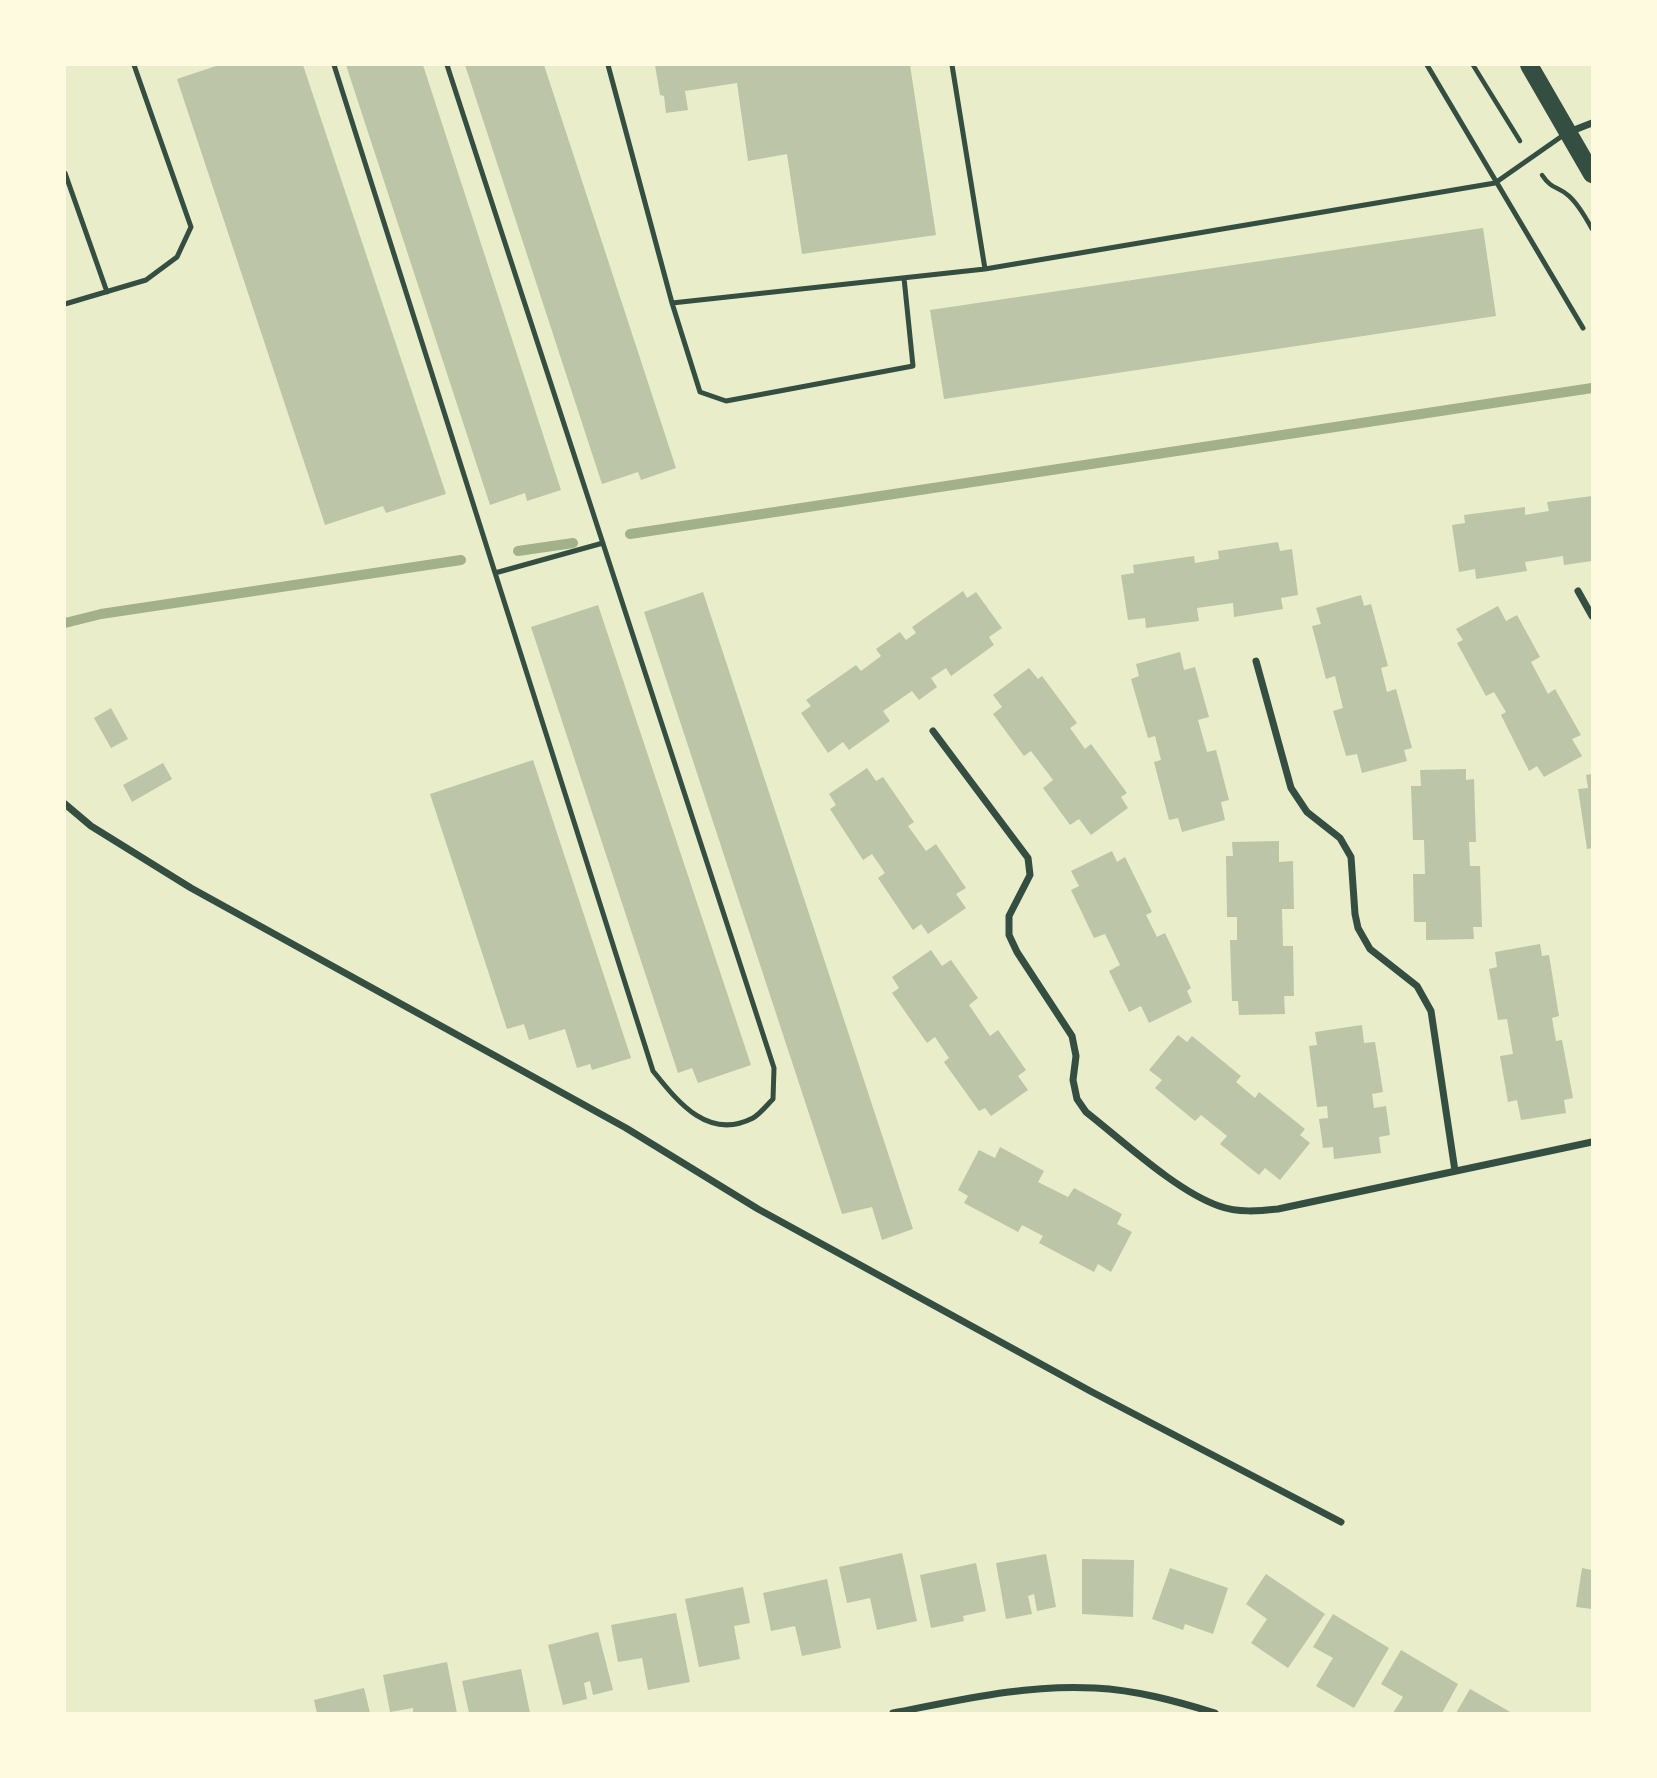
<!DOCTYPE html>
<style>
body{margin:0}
#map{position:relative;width:1657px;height:1778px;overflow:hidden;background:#e9edc9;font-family:"Varela Round",sans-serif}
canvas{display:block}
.frame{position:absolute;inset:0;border:66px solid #fefae0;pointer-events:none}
</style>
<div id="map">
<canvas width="1657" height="1778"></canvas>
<div class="frame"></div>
</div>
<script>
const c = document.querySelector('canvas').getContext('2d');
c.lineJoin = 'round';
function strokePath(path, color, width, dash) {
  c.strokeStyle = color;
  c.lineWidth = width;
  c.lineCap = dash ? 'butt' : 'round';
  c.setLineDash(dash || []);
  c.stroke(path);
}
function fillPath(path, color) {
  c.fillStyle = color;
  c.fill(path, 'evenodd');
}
const stream = new Path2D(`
 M630 534 1592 388
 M518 551 573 543
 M65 623 101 614 461 560`);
const building = new Path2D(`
 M219 65H303L446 494 386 513 383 506 325 525 177 79Z
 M346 65H423L561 490 527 501 525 493 490 505Z
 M465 65H544L676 468 641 480 638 472 602 484Z
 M655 65H910L936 235 802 254 787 154 748 161 737 83 685 91 688 110 666 113 664 96 660 95Z
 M1483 228 1496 316 944 399 930 310Z
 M1592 496V561L1564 565 1563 556 1525 562 1527 571 1476 579 1475 569 1459 572 1452 525 1465 523 1464 515 1525 507V515L1549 511 1547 502Z
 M1278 542 1280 551 1292 549 1298 595 1281 598 1283 609 1234 617 1233 603 1197 608 1199 621 1146 628 1145 618 1128 620 1121 575 1134 573 1133 565 1194 556 1195 563 1219 559 1218 551Z
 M963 591 967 598 976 592 1002 628 989 637 994 645 951 676 946 668 931 678 937 687 919 700 912 691 883 711 890 721 849 750 843 742 828 753 801 713 811 706 806 700 856 665 861 671 881 656 876 649 900 632 906 640 916 633 912 627Z
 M703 592 913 1229 882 1240 872 1207 842 1214 644 612Z
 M1361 595 1364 606 1371 604 1388 666 1381 668 1387 692 1396 689 1412 748 1404 750 1407 761 1362 773 1357 754 1346 756 1333 711 1343 708 1335 676 1326 679 1312 626 1321 624 1316 608Z
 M598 605 751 1065 698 1083 692 1068 678 1073 531 627Z
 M1498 606 1506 621 1517 615 1540 657 1531 662 1548 694 1555 689 1581 735 1572 739 1582 756 1544 777 1537 766 1529 771 1501 715 1506 712 1494 692 1486 696 1457 643 1463 640 1456 629Z
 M1180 652 1184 670 1195 667 1209 717 1198 720 1207 752 1216 750 1229 800 1221 802 1225 820 1182 832 1178 818 1169 820 1154 762 1161 760 1155 736 1148 738 1131 679 1139 676 1136 664Z
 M1029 668 1038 679 1042 676 1077 723 1070 728 1085 749 1091 744 1127 793 1121 797 1128 808 1091 835 1079 819 1070 825 1043 788 1053 780 1031 751 1024 756 993 714 1002 707 993 695Z
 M111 708 128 739 111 748 94 718Z
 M533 760 631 1058 592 1070 590 1064 577 1068 565 1029 529 1040 524 1024 507 1029 430 794Z
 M163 763 172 779 132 802 123 785Z
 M867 768 876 781 883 777 914 822 908 826 926 851 936 844 966 888 956 894 966 908 928 934 921 924 913 930 878 878 885 873 872 854 863 860 830 809 836 805 829 794Z
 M1466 769V780L1474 779 1476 842H1469L1470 866H1480L1482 927H1473L1474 939 1426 940V922H1414L1413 874H1425L1424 840H1413L1411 786H1421L1420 770Z
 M1592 774V848L1587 849 1578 789 1588 788 1586 775Z
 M1279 841V862L1293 861 1294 909H1282L1283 946H1293L1294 996H1284L1285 1014 1239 1015 1238 1001H1232L1230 940H1237V917H1227L1226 856H1233L1232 842Z
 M1112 851 1117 862 1125 857 1152 912 1146 915 1157 937 1165 933 1191 988 1187 991 1192 1002 1149 1023 1141 1006 1129 1012 1109 971 1120 965 1105 934 1094 938 1071 890 1079 886 1071 871Z
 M1540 944 1542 956 1549 955 1559 1016 1552 1018 1556 1041 1562 1040 1573 1098 1564 1100 1566 1113 1521 1120 1517 1100 1508 1102 1500 1056 1513 1054 1507 1019 1498 1020 1489 969 1497 967 1495 952Z
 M931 950 942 966 951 960 978 998 969 1005 990 1036 998 1030 1026 1070 1018 1076 1028 1090 991 1116 985 1108 979 1111 944 1062 949 1058 935 1037 927 1043 892 993 899 988 892 977Z
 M1362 1025 1364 1043 1375 1042 1383 1092 1372 1094 1374 1108 1386 1106 1390 1135 1379 1137 1381 1153 1334 1159 1333 1147 1323 1148 1319 1119 1328 1118 1327 1106 1317 1107 1309 1046 1317 1045 1315 1032Z
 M1178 1035 1187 1042 1192 1036 1241 1076 1236 1082 1255 1098 1259 1092 1305 1129 1300 1135 1310 1143 1280 1180 1265 1168 1259 1175 1220 1144 1227 1136 1201 1115 1195 1121 1155 1088 1162 1080 1149 1070Z
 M1000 1147 1044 1171 1038 1182 1068 1197 1074 1188 1122 1214 1117 1224 1132 1232 1111 1272 1098 1264 1094 1272 1039 1243 1043 1236 1022 1225 1018 1232 964 1203 968 1196 958 1190 979 1150 995 1158Z
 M902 1553 917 1621 877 1630 870 1598 847 1603 839 1567Z
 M1046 1554 1056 1607 1037 1611 1034 1594 1028 1596 1032 1614 1006 1619 996 1563Z
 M1082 1559 1134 1560 1133 1617 1082 1614Z
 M976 1563 986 1611 963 1616 964 1621 931 1628 920 1575Z
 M1170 1568 1228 1588 1213 1634 1185 1624 1183 1630 1152 1619Z
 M1582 1568 1592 1570V1609L1576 1607Z
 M1266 1574 1325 1614 1288 1668 1251 1643 1267 1619 1246 1604Z
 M827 1579 841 1648 802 1656 795 1626 771 1631 763 1593Z
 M743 1587 750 1623 734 1626 740 1659 699 1667 685 1599Z
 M676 1613 690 1682 648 1690 642 1658 618 1662 611 1625Z
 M1333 1614 1389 1648 1354 1708 1316 1686 1333 1658 1313 1647Z
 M598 1632 613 1690 593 1695 590 1681 584 1683 587 1699 563 1705 548 1645Z
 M1401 1650 1458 1684 1442 1713H1393L1403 1697 1381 1684Z
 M447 1662 457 1713H413V1708L390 1712 383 1675Z
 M521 1669 530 1713H469L462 1681Z
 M364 1688 370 1713H317L314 1700Z
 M1470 1689 1512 1713H1456Z`);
const path = new Path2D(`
 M1473 65 1520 141
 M1542 175C1552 190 1558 186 1569 196 1579 205 1586 218 1592 229`);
const service = new Path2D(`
 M334 65 653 1071C678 1102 708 1141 753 1118 760 1114 767 1105 773 1099L774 1068 447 65
 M608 65 672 303
 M952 65 985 269
 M1427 65 1583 328
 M65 173 107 292
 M904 278 913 366 726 401 700 392 672 303 985 269 1495 183 1565 134
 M65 304 146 280 177 257 191 227 134 65
 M495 573 603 543`);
const minor = new Path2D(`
 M1569 132 1592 123
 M1578 591 1592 616
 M1256 661 1291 788 1307 812 1340 838 1351 857 1355 914 1358 928 1370 949 1417 986 1431 1011 1455 1171
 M933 731 1028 858 1030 875 1009 916V935L1017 952 1072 1036 1076 1056 1073 1080 1077 1099 1086 1112C1123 1141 1176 1191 1219 1206 1238 1213 1259 1211 1278 1209L1592 1142
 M65 804 91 826 191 888 626 1128 758 1209 1092 1392 1341 1522
 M893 1713C960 1700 1026 1684 1095 1688 1136 1690 1176 1701 1215 1713`);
const primary = new Path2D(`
 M1529 65 1592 174`);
strokePath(stream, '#a3b18a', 10);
fillPath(building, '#bcc5a7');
strokePath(path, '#344e41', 4.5);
strokePath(service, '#344e41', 5);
strokePath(minor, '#344e41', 7);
strokePath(primary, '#344e41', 18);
</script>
